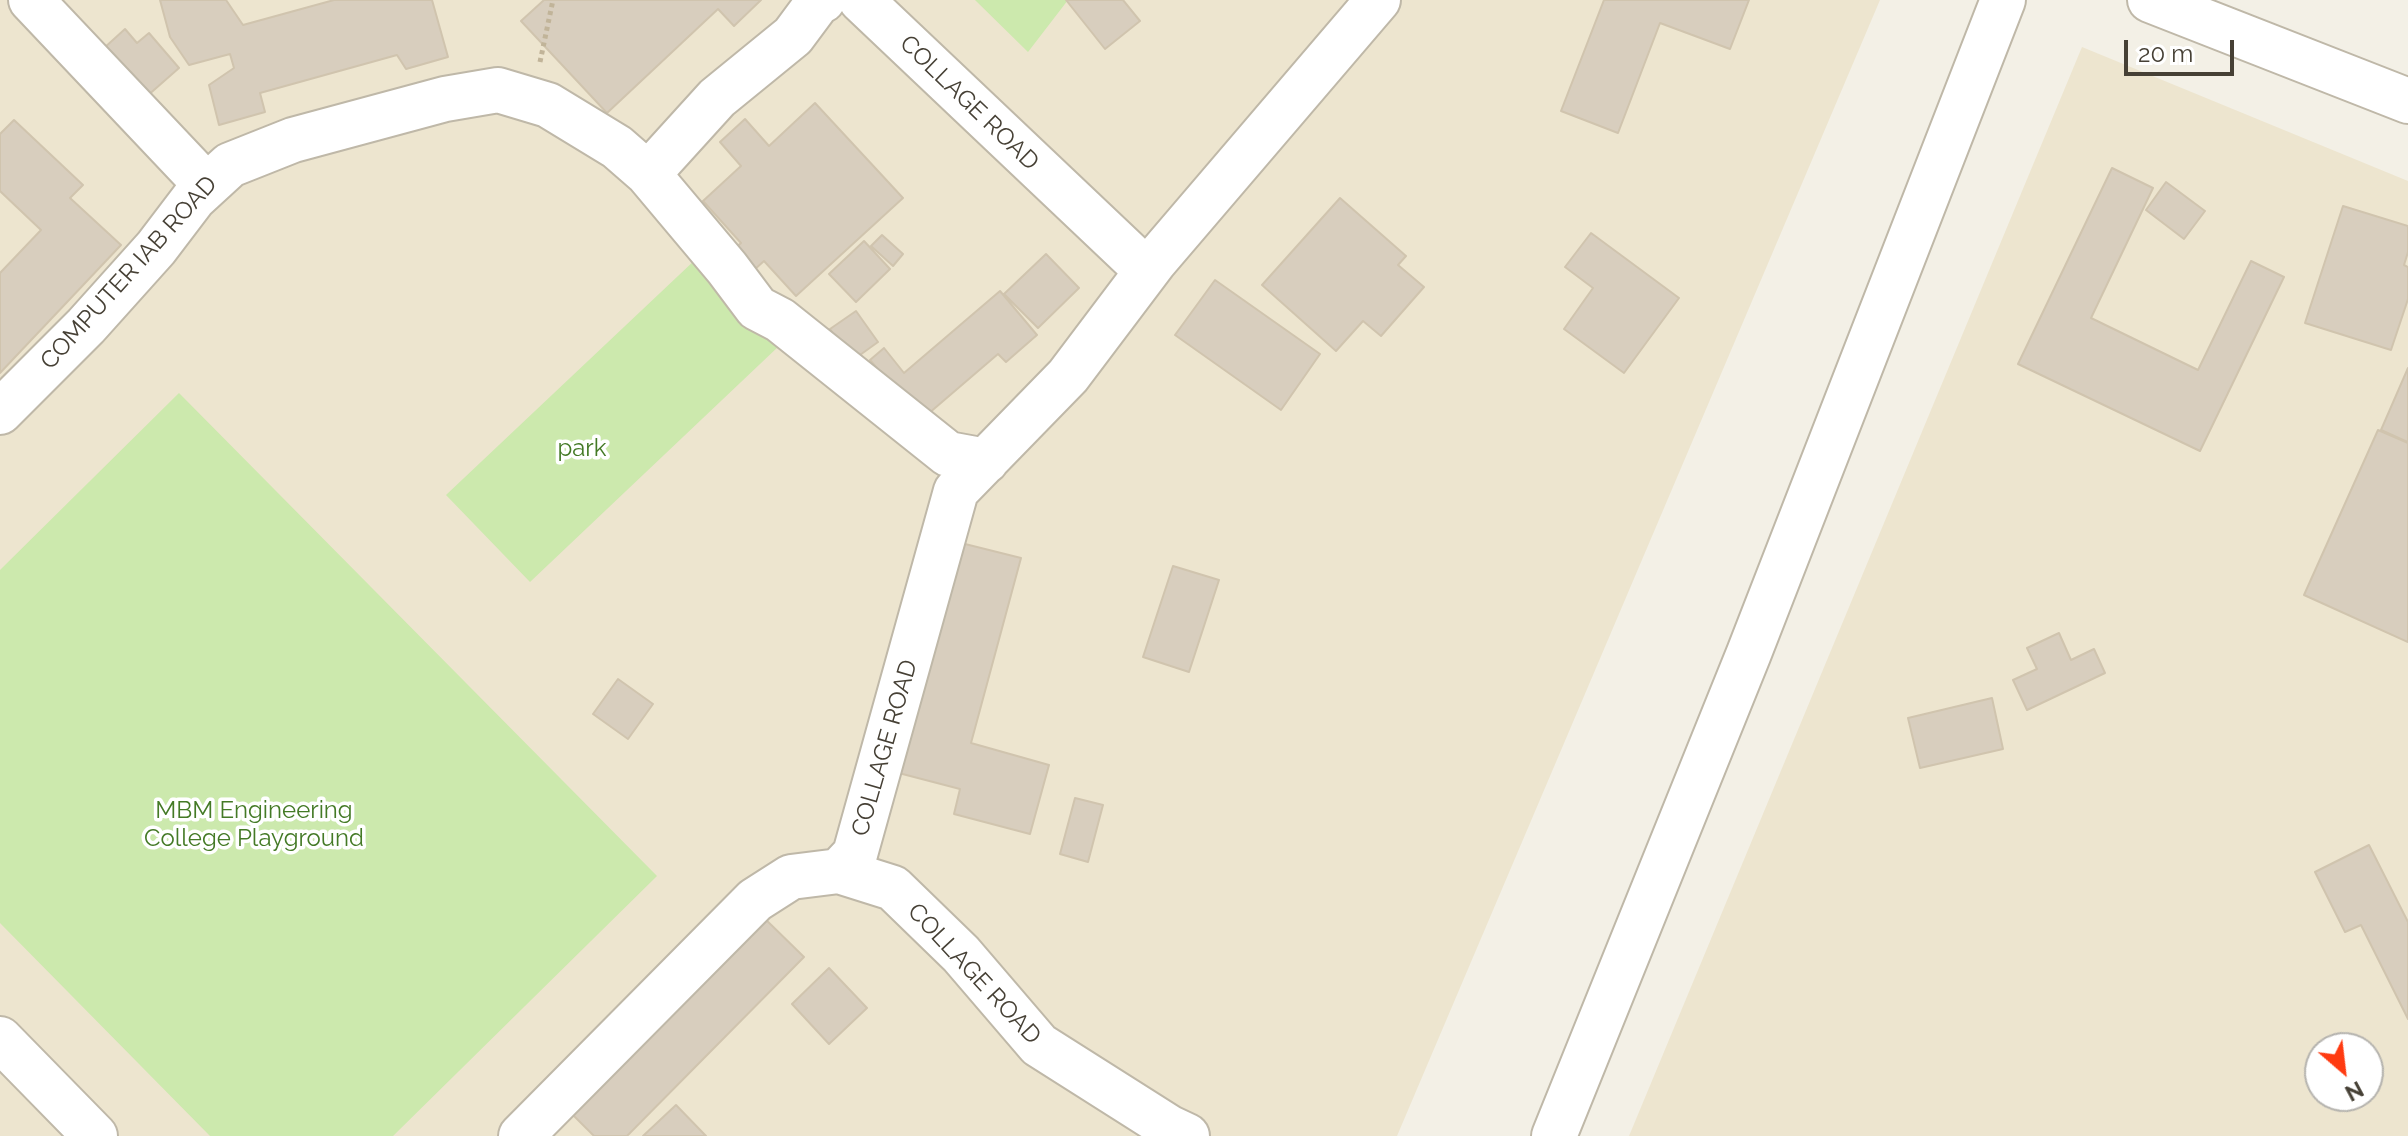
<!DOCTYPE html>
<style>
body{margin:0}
#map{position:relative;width:2408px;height:1136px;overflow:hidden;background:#f3f0e6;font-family:Raleway,sans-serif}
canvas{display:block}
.north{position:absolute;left:2304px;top:1032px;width:80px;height:80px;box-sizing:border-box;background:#fff;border:2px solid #b5b3ae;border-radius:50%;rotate:152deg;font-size:22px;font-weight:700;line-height:32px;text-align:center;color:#464035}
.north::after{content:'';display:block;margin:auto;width:28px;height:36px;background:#ff3b11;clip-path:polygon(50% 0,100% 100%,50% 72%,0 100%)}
.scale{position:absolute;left:2124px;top:40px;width:110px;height:36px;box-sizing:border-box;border:4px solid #464035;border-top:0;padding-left:10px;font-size:24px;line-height:28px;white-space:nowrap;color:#464035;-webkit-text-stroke:6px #fff;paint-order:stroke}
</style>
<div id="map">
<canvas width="2408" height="1136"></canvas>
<div class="north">N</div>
<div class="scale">20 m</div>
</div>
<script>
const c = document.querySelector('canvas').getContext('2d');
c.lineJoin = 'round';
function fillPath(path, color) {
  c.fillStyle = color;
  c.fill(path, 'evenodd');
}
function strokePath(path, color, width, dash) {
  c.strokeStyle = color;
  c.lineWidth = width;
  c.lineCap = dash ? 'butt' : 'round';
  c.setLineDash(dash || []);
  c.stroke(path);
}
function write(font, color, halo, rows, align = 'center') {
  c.font = font + ' Raleway,sans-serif';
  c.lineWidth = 7;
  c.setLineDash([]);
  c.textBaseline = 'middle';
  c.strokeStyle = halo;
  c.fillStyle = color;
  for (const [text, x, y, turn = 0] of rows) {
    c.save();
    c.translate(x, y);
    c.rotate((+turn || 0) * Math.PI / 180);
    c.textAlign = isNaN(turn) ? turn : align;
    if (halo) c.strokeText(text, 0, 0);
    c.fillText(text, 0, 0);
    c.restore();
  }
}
const education = new Path2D(`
 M0 0H1880L1397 1136H0Z
 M2082 47 2408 181V1136H1629ZM2320 1048H2368V1096H2320Z`);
const green = new Path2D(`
 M975 0H1068L1028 52Z
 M696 259 779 346 530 582 446 495Z
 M179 393 657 876 393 1136H210L0 923V570Z`);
const building = new Path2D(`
 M160 0H226L243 25 334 0H432L448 57 406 69 397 55 260 93 265 112 219 125 209 85 234 68 230 54 189 65 170 37Z
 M544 0H761L734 26 718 9 607 113 521 21Z
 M1066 0H1123L1140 21 1105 49Z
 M1604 0H1749L1730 49 1660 23 1618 133 1561 111Z
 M125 29 137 43 149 33 179 68 146 97 103 49Z
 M815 103 903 198 796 296 764 261 744 279 725 258 741 243 703 201 741 166 720 142 745 119 769 146Z
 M14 120 83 185 70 198 121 245 0 373V273L41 230 0 191V134Z
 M2112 168 2153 188 2091 318 2198 370 2251 261 2284 277 2200 451 2018 364Z
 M2166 182 2205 211 2184 239 2146 210Z
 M1340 198 1406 256 1398 265 1424 287 1381 336 1363 321 1336 351 1262 285Z
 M2343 206 2408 226V252L2404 265 2408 267V299L2391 350 2305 323Z
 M1591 233 1679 298 1624 373 1564 329 1593 288 1565 267Z
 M882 235 903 254 893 266 871 246Z
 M864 241 890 269 856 302 829 274Z
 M1046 254 1079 288 1038 328 1004 294Z
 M1215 280 1320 354 1281 410 1175 335Z
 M1000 291 1037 335 1006 362 998 354 921 420 870 360 884 348 904 373Z
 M856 311 878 342 853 360 830 329Z
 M2408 368V442L2381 430Z
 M2378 430 2408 443V642L2304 595Z
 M953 541 1021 558 971 743 1049 765 1030 834 954 814 960 789 891 771Z
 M1173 566 1219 580 1189 672 1143 657Z
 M2059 633 2071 660 2094 649 2105 673 2027 710 2013 680 2037 669 2027 648Z
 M618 679 653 704 628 739 593 714Z
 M1992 698 2003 749 1920 768 1908 718Z
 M1075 798 1103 805 1088 862 1060 854Z
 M2369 845 2408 922V1019L2361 925 2345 932 2315 872Z
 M759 913 804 957 627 1136H594L566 1108Z
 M829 968 867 1008 829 1044 792 1004Z
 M676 1105 706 1136H643Z`);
const path = new Path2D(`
 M540 62 553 0`);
const minor = new Path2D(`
 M31 0 207 186
 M861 0 1147 271
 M2150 0 2408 101
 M648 174 717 98 793 36 819 1 823 0
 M0 412 86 326 156 248 194 198 230 165 293 140 445 99 498 90 548 105 617 147 648 174 727 268 757 308 780 320 948 454 986 461
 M839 871 893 888 961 954 1039 1045 1170 1128 1187 1136
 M0 1039 95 1136
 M521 1136 755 900 791 877 839 871 855 854 956 491 1068 376 1154 262 1378 0
 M1554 1136 1749 653 2003 0`);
const streetNames = [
 ["COLLAGE ROAD",969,103,44],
 ["COMPUTER IAB ROAD",129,273,-48],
 ["COLLAGE ROAD",885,748,-74],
 ["COLLAGE ROAD",974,974,47]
];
const parkNames = [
 ["park",582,449],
 ["MBM Engineering",254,811],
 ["College Playground",254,839]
];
fillPath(education, '#ede5cf');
fillPath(green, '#cce9ad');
fillPath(building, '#d8cebe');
strokePath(building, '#d0c4ae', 2);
strokePath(minor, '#bfb8a8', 48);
strokePath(path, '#c1b499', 5, [4, 4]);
strokePath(minor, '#fff', 44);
write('24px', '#464035', '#fff', streetNames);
write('24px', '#447a26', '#fff', parkNames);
</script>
